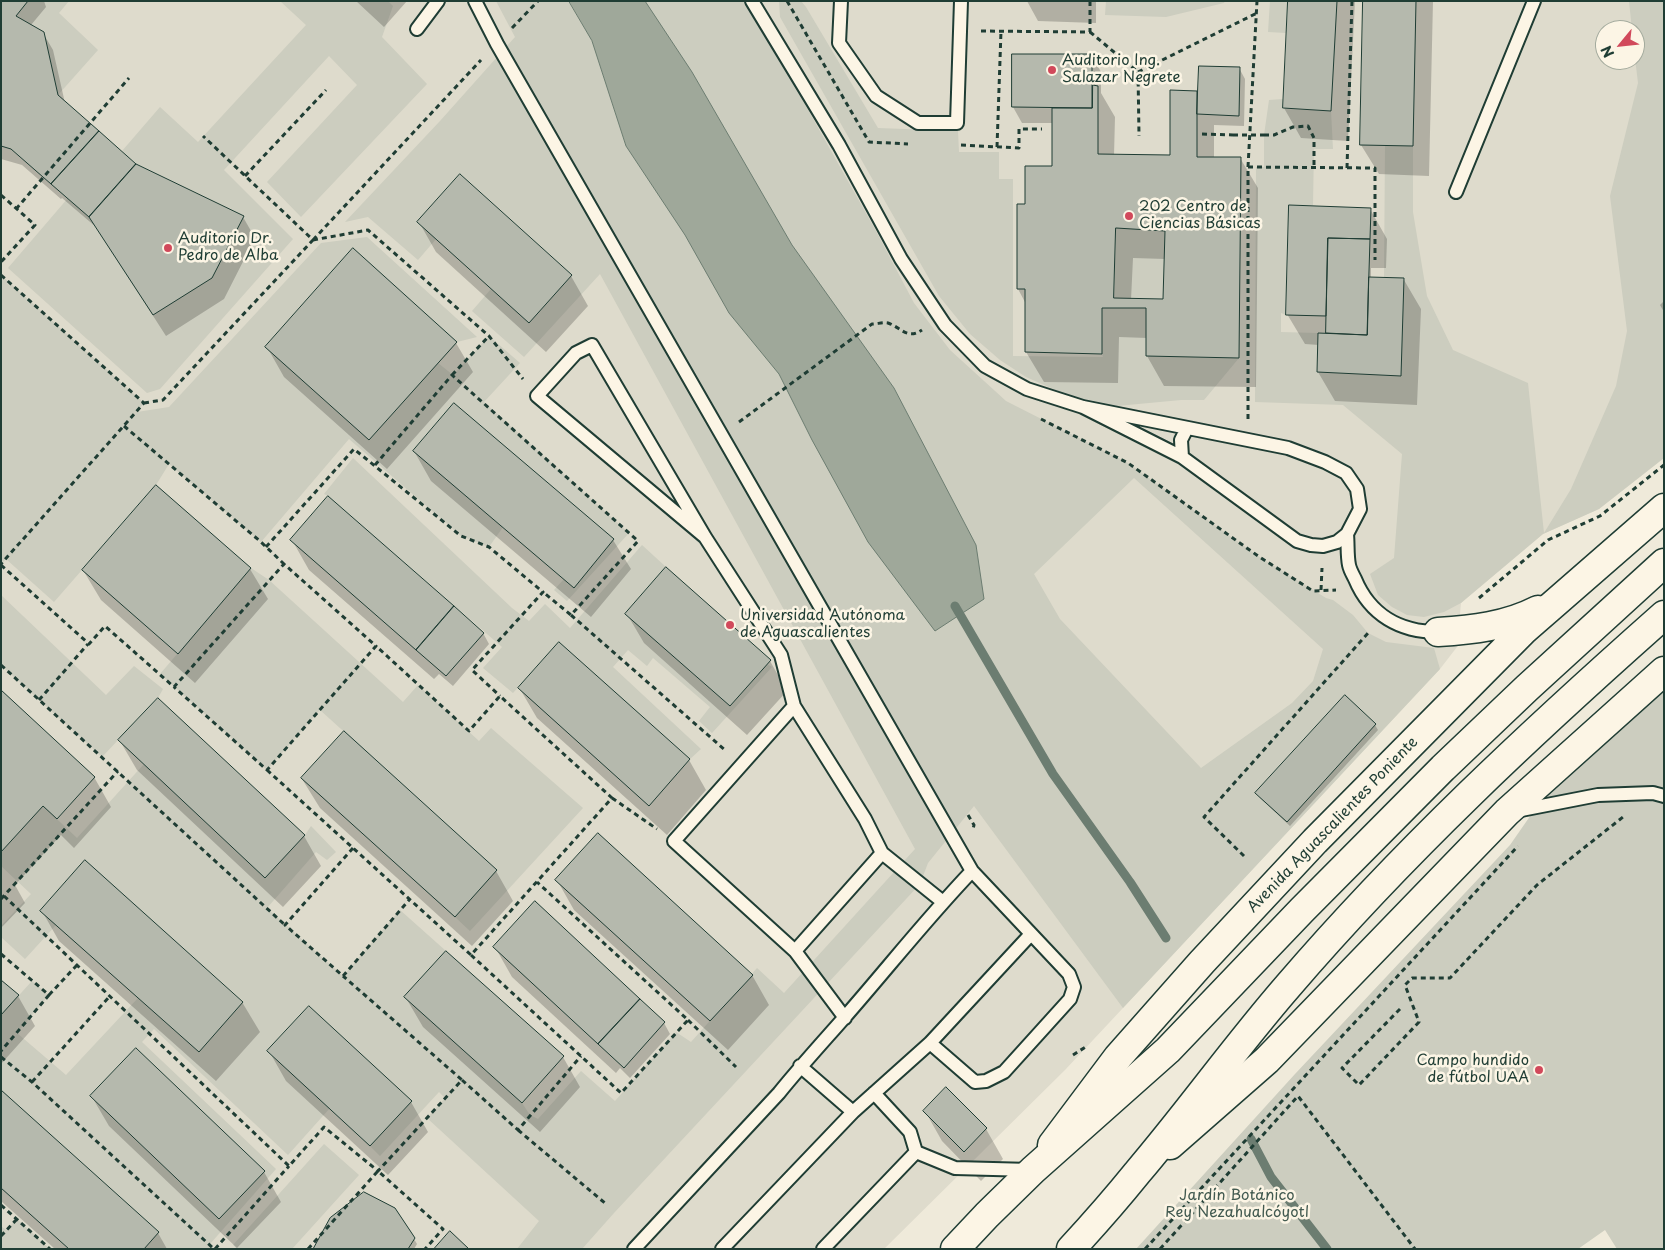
<!DOCTYPE html>
<meta charset="utf-8">
<style>
body{margin:0}
#map{position:relative;width:1665px;height:1250px;overflow:hidden;background:#efeada;font-family:"Playpen Sans",sans-serif}
canvas{display:block}
.frame{position:absolute;inset:0;border:2px solid #1f3d34;pointer-events:none}
.north{position:absolute;left:1595px;top:20px;width:50px;height:50px;box-sizing:border-box;background:#fcf5e5;border:1px solid #a4ab9e;border-radius:50%;rotate:242deg;font-size:14px;font-weight:700;line-height:20px;text-align:center;color:#1f3d34}
.north::after{content:'';display:block;margin:auto;width:18px;height:22px;background:#d1495b;clip-path:polygon(50% 0,100% 100%,50% 72%,0 100%)}
</style>
<div id="map">
<canvas width="1665" height="1250"></canvas>
<div class="frame"></div>
<div class="north">N</div>
</div>
<script>
const c = document.querySelector('canvas').getContext('2d');
c.lineJoin = 'round';
function fillPath(path, color) {
  c.fillStyle = color;
  c.fill(path, 'evenodd');
}
function strokePath(path, color, width, dash) {
  c.strokeStyle = color;
  c.lineWidth = width;
  c.lineCap = dash ? 'butt' : 'round';
  c.setLineDash(dash || []);
  c.stroke(path);
}
function write(font, color, halo, rows, align = 'center') {
  c.font = font + ' "Playpen Sans",sans-serif';
  c.lineWidth = 5;
  c.setLineDash([]);
  c.textBaseline = 'middle';
  c.strokeStyle = halo;
  c.fillStyle = color;
  for (const [text, x, y, turn = 0] of rows) {
    c.save();
    c.translate(x, y);
    c.rotate((+turn || 0) * Math.PI / 180);
    c.textAlign = isNaN(turn) ? turn : align;
    if (halo) c.strokeText(text, 0, 0);
    c.fillText(text, 0, 0);
    c.restore();
  }
}
const built = new Path2D(`
 M1 1H1664V458L1599 509 1543 534 1461 603 1457 647 1440 669 1065 1070 884 1249H1ZM1605 30H1635V60H1605Z`);
const green = new Path2D(`
 M28 1H69L59 13 98 50 58 95 44 32 16 16Z
 M280 1H388L393 6 382 37 427 84 301 217 267 182 357 85 329 56 224 170 293 239 160 389 147 393 8 268 68 198 89 217 153 315 212 278 244 216 136 164 122 151 160 107 198 142 306 25Z
 M496 1H569L592 41 626 146 685 235 729 313 779 374 812 440 976 545 894 388 792 245 692 72 645 1H743L807 108 876 231 914 303 950 350 1006 401 1128 463 1258 556 1326 598 1333 600 1353 615 1368 633 1386 642 1434 648 1440 669 1123 1008 974 806 928 863 920 884 614 1213 582 1249H517L539 1221 427 1118 445 1098 439 1092 380 1156 370 1146 411 1101 309 1006 267 1051 330 1108 288 1155 154 1029 142 1042 276 1169 210 1244 214 1249H144L159 1232 1 1090V1015L32 981 49 995 17 1033 66 1075 138 998 199 1052 243 1001 85 861 56 925 25 959 1 937V926L31 894 1 866V852L43 806 77 838 144 764 265 877 305 835 311 826 336 852 327 860 316 852 267 908 343 976 400 910 446 951 405 998 522 1103 530 1115 538 1119 581 1071 615 1101 676 1032 691 1042 757 968 784 993 915 849 600 274 524 357 472 311 491 289 529 323 572 275 461 174 417 222 436 239 418 260 368 217 345 222 440 121 515 37ZM1134 478 1323 649 1313 681 1292 703 1201 768 1060 619 1034 574ZM136 1048 265 1171 219 1219 90 1097Z
 M779 1H801L806 7 878 128 958 131 959 152H999V179H1013V356L1103 357 1102 354V308H1146V356L1239 358 1204 400H1181L1117 406 1067 395 1026 377 1000 360 970 334 939 296 780 17Z
 M1106 1H1225L1224 3 1166 17 1105 15Z
 M1270 1H1288L1286 33 1268 32Z
 M1629 1H1664V458L1599 509 1543 534 1461 603 1444 612 1424 617 1407 615 1392 607 1378 595 1370 574 1394 558 1402 454 1343 405 1255 402 1256 167H1264V135L1269 100 1283 99V109L1331 111 1333 149H1314L1313 205H1289L1286 315 1281 313V332L1318 333 1317 372 1401 375 1404 279 1384 277 1385 146H1413V212L1427 296 1453 350 1528 383 1544 533 1571 489 1616 386 1627 331 1610 196 1638 83 1635 58V30H1632Z
 M1116 228 1165 231 1163 299 1114 298Z
 M367 237 477 337 457 342 353 248 266 347 369 440 438 363 453 375 489 336 520 363 484 402 629 533 567 601 554 590 564 579 574 587 614 539 454 403 413 451 503 527 489 547 461 536 349 439 261 542 169 464 156 485 54 602 6 559 1 564V275L144 403 137 412 169 407 321 243Z
 M353 458 512 608 529 621 545 604 570 628 642 545 666 567 625 614 730 706 767 664 772 667 712 733 699 721 710 707 653 658 647 666 628 650 613 667 701 749 690 759 559 642 513 693 483 668 502 647 328 496 324 494Z
 M251 568 269 580 403 702 418 685 479 741 491 728 583 808 470 931 455 917 497 870 320 710 267 770 160 674Z
 M1 595 106 695 134 666 163 689 158 698 102 757 3 667 1 668Z
 M1664 692V1249H1617L1605 1230 1578 1249H1136L1295 1074 1510 845 1558 776Z
 M324 1144 359 1175 292 1249H237L233 1245Z
 M17 1219 50 1249H1V1226L6 1230Z`);
const water = new Path2D(`
 M569 1H645L692 72 792 245 894 388 976 545 984 599 935 631 868 542 812 440 779 374 729 313 685 235 626 146 592 41Z`);
const shadow = new Path2D(`
 M1 1H44L46 7 31 25 43 33 53 50 65 103 135 165 243 217 255 238 224 299 166 336 96 227 62 198 61 199 22 165 1 159Z
 M356 1H407L384 27Z
 M1027 1H1096V23L1038 21Z
 M1289 1H1355L1348 141 1301 138 1284 108Z
 M1365 1H1433L1429 176 1379 174 1361 145Z
 M1092 56 1101 72V93L1115 117 1114 156H1171L1197 92 1199 97 1239 68 1245 79 1244 126 1214 125V158H1240L1258 188 1256 387 1164 386 1147 356V338L1119 337 1118 383 1044 382 1026 352V304L1018 289 1026 205 1053 168V123H1022L1013 107ZM1133 258 1165 259 1164 301 1131 300Z
 M1290 206 1370 209 1387 239 1386 268H1371V278L1404 280 1421 309 1417 405 1335 401 1318 372 1319 345 1305 344 1287 314Z
 M419 222 571 276 588 306 546 352 436 252Z
 M1664 301V312L1660 305Z
 M456 343 473 372 387 469 284 377 267 347Z
 M414 451 613 540 631 569 591 617 431 481Z
 M156 487 250 569 268 599 195 683 101 600 83 570Z
 M292 540 483 633 489 644 453 686 439 674 434 679 309 570Z
 M627 614 770 661 787 691 747 735 644 643Z
 M559 644 689 760 706 790 667 835 537 718 520 689Z
 M1 691 94 777 111 807 74 848 61 835 15 885 25 903 1 928Z
 M1375 725 1378 730 1290 826 1260 798 1257 793Z
 M120 741 304 836 321 866 283 907 137 770Z
 M302 779 496 871 513 901 472 946 320 808Z
 M557 880 752 975 769 1005 728 1050 574 910Z
 M42 911 242 1002 260 1032 216 1081 59 941Z
 M495 947 664 1023 670 1034 630 1078 620 1068 616 1073 512 977Z
 M1 982 18 996 35 1026 1 1064Z
 M406 998 563 1057 580 1087 540 1132 423 1027Z
 M269 1051 411 1102 428 1132 388 1175 286 1081Z
 M946 1089 986 1129 1003 1159 981 1181 942 1141 925 1111Z
 M1 1091 158 1233 167 1249H55L1 1201Z
 M92 1097 264 1172 281 1202 237 1248 109 1126Z
 M414 1239 417 1244 414 1249H314Z`);
const stream = new Path2D(`
 M955 606 1053 774 1130 882 1166 938
 M1251 1139 1271 1177 1327 1249`);
const building = new Path2D(`
 M1 1H28L16 16 44 32 58 95 99 131 51 184 11 149 1 146Z
 M1288 1H1337L1331 111 1283 108Z
 M1363 1H1416L1413 146 1360 145Z
 M1012 54H1092V108L1012 107Z
 M1199 66 1240 67 1239 116 1197 114Z
 M1093 85 1098 86V154L1170 155V90L1197 91V157H1241L1239 358 1146 356V308H1102V354L1025 352V289H1017V204H1025V166H1052V108H1092ZM1116 228 1165 231 1163 299 1114 298Z
 M99 131 136 164 89 217 51 184Z
 M136 164 244 216 212 278 153 315 89 217Z
 M460 174 572 275 529 323 417 222Z
 M1289 205 1371 208 1370 239 1328 238 1326 316 1286 315Z
 M1328 238 1370 239 1367 335 1326 333Z
 M353 248 457 342 369 440 265 347Z
 M1369 277 1404 278 1401 376 1317 372 1318 333 1367 335Z
 M454 403 614 539 574 588 413 451Z
 M156 485 251 568 178 654 82 570Z
 M328 496 454 606 416 650 290 540Z
 M666 567 771 660 730 706 625 614Z
 M454 606 484 633 446 676 416 650Z
 M559 642 690 759 649 806 518 688Z
 M1 690 95 777 57 819 43 806 1 852Z
 M1345 695 1376 724 1287 822 1255 793Z
 M158 698 305 835 265 878 118 740Z
 M344 731 497 870 455 917 301 778Z
 M598 833 753 975 710 1021 555 880Z
 M85 860 243 1002 199 1052 40 911Z
 M535 901 640 999 598 1044 493 947Z
 M446 951 564 1056 522 1103 404 997Z
 M1 980 19 995 1 1015Z
 M640 999 665 1022 624 1068 598 1044Z
 M309 1006 412 1101 370 1146 267 1051Z
 M136 1048 265 1171 219 1219 90 1096Z
 M946 1087 987 1128 964 1152 923 1111Z
 M1 1090 159 1232 144 1249H69L1 1188Z
 M364 1192 395 1208 415 1238 408 1249H313L330 1218Z
 M450 1231 469 1249H434Z`);
const path = new Path2D(`
 M787 1 869 142 908 144
 M512 28 538 1
 M981 31 1090 32V1
 M1090 32 1138 72 1139 136
 M1138 72 1257 13
 M1202 134 1233 135
 M1264 135H1274L1293 127 1308 126 1314 138V168
 M961 145 1019 148V129H1042
 M997 147 1001 31
 M1248 167 1257 1
 M1347 168 1352 1
 M245 176 326 90
 M1 195 35 225 1 262
 M16 209 129 78
 M313 240 481 60
 M313 240 368 230 489 336 523 379
 M1 275 144 403 1 564
 M452 375 489 336
 M144 403 163 400 313 240 203 136
 M1041 419 1128 463 1258 556 1313 591 1336 590
 M1248 419V167L1375 168V260
 M739 422 872 324C877 324 883 322 888 323 902 328 907 340 922 330
 M124 426 261 542 284 564
 M375 465 452 375 638 541 571 615 543 592
 M266 547 354 449 461 536 489 547 543 592 472 670 500 696
 M1 565 89 644 105 626 174 687 284 564 376 646 267 770 174 687
 M1321 590 1322 568
 M1479 598 1548 540 1600 516 1664 465
 M571 615 725 750
 M1 665 285 925
 M39 700 88 644
 M267 770 471 955 612 798 500 696 469 731 376 646
 M612 798 657 829
 M968 815 974 825 973 829
 M353 848 285 925 343 976 410 899
 M1244 856 1204 817 1369 632
 M4 896 289 1166 324 1127 378 1171 462 1080 343 976
 M1 899 118 771
 M1 954 49 995 1 1051
 M471 955 621 1093 688 1020 537 882
 M49 995 77 965
 M1400 1009 1342 1068 1359 1085 1419 1022 1405 985 1412 978H1450L1537 885 1623 817
 M688 1020 736 1067
 M1073 1055 1087 1046
 M1 1057 32 1082 214 1249
 M462 1080 518 1130 581 1056
 M32 1082 110 996
 M518 1130 606 1204
 M1 1205 50 1249
 M1 1236 17 1219
 M215 1249 289 1166
 M308 1249 378 1171 443 1229 425 1249
 M1145 1249 1518 846
 M1160 1249 1298 1096 1415 1249`);
const service = new Path2D(`
 M475 1 497 44 972 871 1069 974 1074 987 1070 999 1004 1072 986 1081 975 1082 930 1043
 M752 1 839 145 901 259 945 325 985 366 1027 389 1083 407 1288 448 1325 462 1346 473 1357 489 1360 509 1347 534 1337 542 1323 546 1311 545 1297 541 1182 457 1083 407
 M841 1 839 43 876 96 918 123H957L961 1
 M417 29 438 1
 M1456 192 1534 1
 M1182 457 1181 440 1187 428
 M1347 534C1348 544 1347 555 1349 565 1350 570 1353 575 1355 579 1370 615 1400 632 1438 632
 M705 537 537 396 576 353 592 345 705 537 781 655 794 706 865 819 882 853 943 902
 M794 706 674 841 795 951 845 1018
 M1516 811 1598 795 1653 793 1664 796
 M795 951 882 853
 M800 1066 853 1112
 M916 1152 955 1168 1031 1170
 M634 1249 779 1093C800 1067 822 1043 844 1018 887 969 927 918 972 871
 M722 1249 853 1112 930 1043 1031 934
 M823 1249 916 1152 910 1132 874 1093`);
const tertiary = new Path2D(`
 M1438 632C1472 630 1507 626 1538 610
 M1052 1145 1118 1057 1202 962 1315 841 1524 630 1664 508
 M1170 1145 1267 1060 1507 812 1664 671`);
const primary = new Path2D(`
 M955 1249 987 1215 1033 1170 1168 1050 1302 910 1443 768 1527 688 1664 563
 M1071 1249C1094 1224 1116 1199 1137 1173 1189 1112 1235 1047 1288 986 1403 852 1532 732 1664 615`);
const pathBridge = new Path2D(`
 M1233 135H1264`);
const markers = [
 [1052,70,5,"#d1495b"],
 [1129,216,5,"#d1495b"],
 [168,248,5,"#d1495b"],
 [730,625,5,"#d1495b"],
 [1539,1070,5,"#d1495b"]
];
const poiNames = [
 ["Auditorio Ing.",1062,61],
 ["Salazar Negrete",1062,78],
 ["202 Centro de",1139,207],
 ["Ciencias Básicas",1139,224],
 ["Auditorio Dr.",178,239],
 ["Pedro de Alba",178,256],
 ["Universidad Autónoma",740,616],
 ["de Aguascalientes",740,633],
 ["Campo hundido",1529,1061,"right"],
 ["de fútbol UAA",1529,1078,"right"]
];
const streetNames = [
 ["Avenida Aguascalientes Poniente",1333,825,-46]
];
const parkNames = [
 ["Jardín Botánico",1237,1196],
 ["Rey Nezahualcóyotl",1237,1213]
];
fillPath(built, '#dedbcc');
fillPath(green, '#cccdbf');
fillPath(water, '#9fa89a');
strokePath(water, '#6c7d71', 1);
fillPath(shadow, '#0003');
strokePath(stream, '#6c7d71', 9);
fillPath(building, '#b5b9ad');
strokePath(building, '#1f3d34', 1);
strokePath(service, '#1f3d34', 16);
strokePath(tertiary, '#1f3d34', 31);
strokePath(primary, '#1f3d34', 31);
strokePath(path, '#1f3d34', 3, [5, 4]);
strokePath(service, '#fcf5e5', 12);
strokePath(tertiary, '#fcf5e5', 28);
strokePath(primary, '#fcf5e5', 28);
strokePath(pathBridge, '#1f3d34', 3, [5, 4]);
for (const [x, y, r, color] of markers) {
  const dot = new Path2D();
  dot.arc(x, y, r, 0, 2 * Math.PI);
  c.fillStyle = color;
  c.fill(dot);
  strokePath(dot, '#fcf5e5', 2);
}
write('15px', '#1f3d34', '#fcf5e5', poiNames, 'left');
write('15px', '#1f3d34', '#fcf5e5', streetNames);
write('15px', '#425a50', '#fcf5e5', parkNames);
</script>
